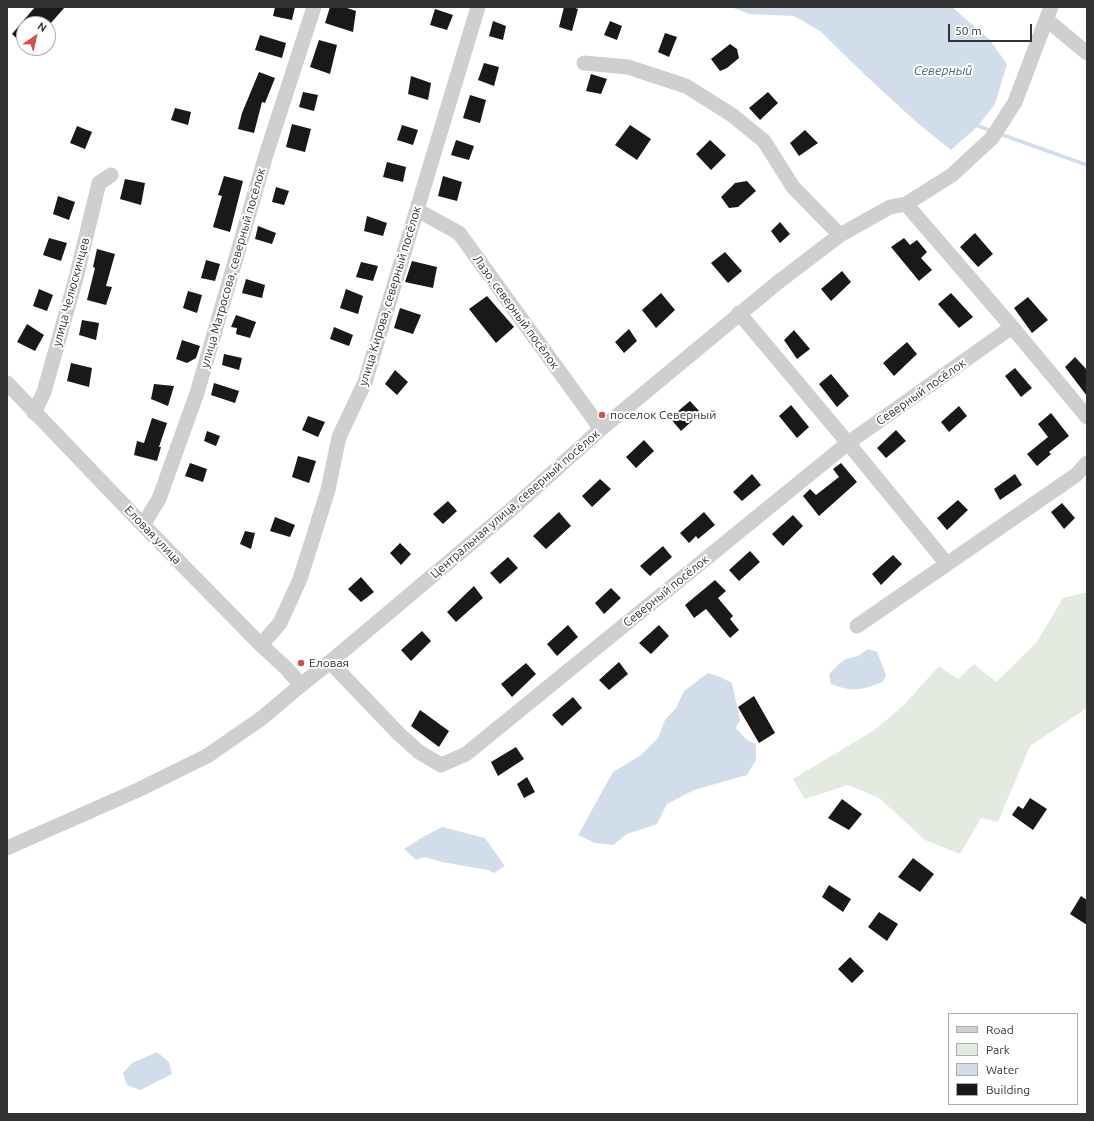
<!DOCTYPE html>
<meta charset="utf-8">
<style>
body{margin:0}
#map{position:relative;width:1094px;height:1121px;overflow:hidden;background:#fff;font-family:Ubuntu,sans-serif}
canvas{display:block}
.frame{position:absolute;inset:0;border:8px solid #323232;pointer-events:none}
.legend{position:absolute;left:948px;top:1013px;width:130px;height:92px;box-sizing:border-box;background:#fff;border:1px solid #adadad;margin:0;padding:5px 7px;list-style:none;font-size:12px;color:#323232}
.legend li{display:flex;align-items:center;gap:8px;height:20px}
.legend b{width:20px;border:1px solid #adadad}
.north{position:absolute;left:16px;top:16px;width:40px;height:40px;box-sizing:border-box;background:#fff;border:1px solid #adadad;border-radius:50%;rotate:34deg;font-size:11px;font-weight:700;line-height:16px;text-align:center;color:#323232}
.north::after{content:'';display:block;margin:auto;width:14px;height:18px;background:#d1524c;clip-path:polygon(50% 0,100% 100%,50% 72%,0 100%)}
.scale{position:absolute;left:948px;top:24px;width:84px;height:18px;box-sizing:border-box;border:2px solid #323232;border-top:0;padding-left:5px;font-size:12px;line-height:14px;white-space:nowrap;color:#323232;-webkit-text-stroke:3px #fff;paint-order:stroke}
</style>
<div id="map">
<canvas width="1094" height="1121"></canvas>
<div class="frame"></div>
<ul class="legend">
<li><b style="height:5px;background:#cfcfcf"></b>Road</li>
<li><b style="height:11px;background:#e4eadf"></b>Park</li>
<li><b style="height:11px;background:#d1ddea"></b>Water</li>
<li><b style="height:11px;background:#191919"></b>Building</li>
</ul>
<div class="north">N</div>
<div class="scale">50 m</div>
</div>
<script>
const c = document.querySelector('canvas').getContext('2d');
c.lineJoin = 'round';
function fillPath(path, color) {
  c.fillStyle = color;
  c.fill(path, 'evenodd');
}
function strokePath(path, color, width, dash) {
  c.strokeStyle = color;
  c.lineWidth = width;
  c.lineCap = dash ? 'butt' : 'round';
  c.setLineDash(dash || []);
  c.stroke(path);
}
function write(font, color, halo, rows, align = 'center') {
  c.font = font + ' Ubuntu,sans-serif';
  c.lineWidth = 4;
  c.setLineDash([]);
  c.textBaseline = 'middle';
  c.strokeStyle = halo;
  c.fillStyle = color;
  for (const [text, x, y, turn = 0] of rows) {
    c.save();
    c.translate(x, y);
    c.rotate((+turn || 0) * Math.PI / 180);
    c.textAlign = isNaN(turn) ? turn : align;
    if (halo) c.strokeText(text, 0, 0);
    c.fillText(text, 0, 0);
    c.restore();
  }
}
const green = new Path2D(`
 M1087 592V708L1030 746 998 822 981 818 960 854 925 840 879 798 848 785 805 799 793 779 873 731 903 706 939 666 958 679 974 664 996 682 1036 643 1063 598Z`);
const water = new Path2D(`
 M731 7H952L989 39 1007 64 995 104 978 126 951 150 915 121 863 73 820 31 794 16 749 14Z
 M868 649 877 652 886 675 883 682C859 690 856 693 831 684L829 674 841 662 846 659 858 656Z
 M708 673 720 677 732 683 740 720 736 728 747 740 756 744V760L747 775 694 790 667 804 657 824 627 834 613 845 595 843 578 835 613 772 641 755 658 738 665 720 676 708 684 691Z
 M442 827 485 838 505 866 494 873 488 870 442 862 425 857 416 860 404 849 423 837Z
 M157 1052 169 1062 172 1074 140 1090 127 1085 123 1073 132 1063Z`);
const stream = new Path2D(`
 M978 126 992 131
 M1000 134 1087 165`);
const building = new Path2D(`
 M35 7H65L50 24H24V45L12 34Z
 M275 7H295L292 20 273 16Z
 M330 7H344L356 11 353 32 325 23Z
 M564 7H573L578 9 572 31 559 27Z
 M435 9 453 15 447 30 430 25Z
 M493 21 506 26 503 40 489 36Z
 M610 21 622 26 617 40 604 35Z
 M665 33 677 37 669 57 658 52Z
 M260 35 286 43 282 58 255 50Z
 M319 40 337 45 330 74 310 67Z
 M730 44 737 49 739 58 727 68 720 71 711 59Z
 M484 63 499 67 494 86 478 80Z
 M259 72 275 78 265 103 262 102 254 133 238 129 242 113Z
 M591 74 607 79 601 94 586 91Z
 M411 76 431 83 428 100 408 94Z
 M303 92 318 95 314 111 299 107Z
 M768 92 778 103 760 120 749 108Z
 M470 95 486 100 480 123 463 118Z
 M175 108 191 112 188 125 171 120Z
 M292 124 311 129 305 152 286 147Z
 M402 125 418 130 413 145 397 140Z
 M630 125 651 139 637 160 615 145Z
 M77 126 92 132 85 149 70 143Z
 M805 130 818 143 799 156 790 143Z
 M456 140 474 146 469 160 451 155Z
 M710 140 726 155 711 170 696 154Z
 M387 162 406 167 403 182 383 177Z
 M224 176 243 181 230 232 213 227 222 196 218 195Z
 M443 176 462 182 457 201 438 196Z
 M125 179 145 183 141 205 120 199Z
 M747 181 756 191 738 207 729 208 721 197 735 183Z
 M276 187 289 191 284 205 272 202Z
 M58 196 75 202 69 220 53 214Z
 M367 216 387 223 383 236 364 231Z
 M780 222 790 234 780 243 771 231Z
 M258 226 276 233 272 244 255 239Z
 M975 233 993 254 978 267 960 247Z
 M49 238 67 243 61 261 43 255Z
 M904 238 910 245 917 240 927 252 921 258 932 270 919 281 891 247Z
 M97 249 115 254 106 286 112 287 106 305 87 300 95 268 93 267Z
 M725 252 742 271 728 283 711 263Z
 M206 260 220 264 215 281 201 278Z
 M412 261 437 267 433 288 405 282Z
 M361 262 378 266 373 281 356 277Z
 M842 271 851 282 831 301 821 289Z
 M246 279 265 285 262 298 242 293Z
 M39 289 53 295 47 311 33 306Z
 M346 289 363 296 358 314 340 308Z
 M188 291 202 295 197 313 183 308Z
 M661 293 675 310 656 328 642 310Z
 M951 293 973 317 959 328 938 304Z
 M487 296 514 327 496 343 469 309Z
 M1028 297 1048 320 1032 333 1014 308Z
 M400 308 421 315 413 334 394 328Z
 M236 315 256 322 250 338 236 334 237 328 231 327Z
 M82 320 99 323 96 340 79 335Z
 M27 324 44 335 35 351 17 342Z
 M334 327 353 335 349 346 330 339Z
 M629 329 637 341 624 353 615 342Z
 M794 330 810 349 797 359 784 340Z
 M182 340 200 346 196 358 187 363 176 359Z
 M907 342 917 354 894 376 883 363Z
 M224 354 242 358 239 370 222 365Z
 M1075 357 1087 370V396L1065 367Z
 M71 363 92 368 89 387 67 381Z
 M1015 368 1032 388 1021 397 1005 376Z
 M395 370 408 382 397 395 385 384Z
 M831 374 849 396 837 407 819 384Z
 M214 383 239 391 235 403 211 395Z
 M154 384 174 386 168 406 151 399Z
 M690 401 701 413 681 431 670 418Z
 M791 405 809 427 797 438 779 416Z
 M959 406 967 416 949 432 941 422Z
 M1051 413 1069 436 1049 452 1051 454 1037 466 1027 454 1048 437 1038 424Z
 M308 416 325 422 318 437 302 430Z
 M152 418 167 423 159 447H161L157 461 134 455 137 441 144 443Z
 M896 430 906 441 886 458 877 448Z
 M207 431 220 436 216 446 204 441Z
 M644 440 654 451 636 468 626 457Z
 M298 456 316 461 309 483 292 477Z
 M190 463 207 469 203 482 185 476Z
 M841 463 857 482 819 516 803 496 810 489 816 495 839 477 833 469Z
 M752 474 761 485 742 501 733 492Z
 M1015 474 1022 485 1000 500 994 489Z
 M600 479 611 489 592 507 582 496Z
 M958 500 968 510 947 530 937 518Z
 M448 501 457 511 443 524 433 514Z
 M1062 503 1075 518 1064 529 1051 512Z
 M559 512 571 526 546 549 533 536Z
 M704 512 715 525 698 539 696 536 689 543 680 533Z
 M793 515 803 526 783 546 772 534Z
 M275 517 295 525 290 537 270 531Z
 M245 531 255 533 251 549 240 544Z
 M400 543 411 554 401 565 390 553Z
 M663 546 672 557 650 576 640 566Z
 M750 551 760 562 739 581 729 570Z
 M893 555 902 564 881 585 872 574Z
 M508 557 518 568 500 584 490 573Z
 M361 577 374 592 361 602 348 589Z
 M715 580 726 591 718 598 733 616 730 619 739 630 730 638 706 609 694 618 685 605Z
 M474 586 483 598 456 622 447 612Z
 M611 588 621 598 604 614 595 603Z
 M568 625 578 637 557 656 547 644Z
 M659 625 669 636 651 654 639 643Z
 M422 631 431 641 411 661 401 650Z
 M619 662 628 674 609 690 599 680Z
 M526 663 536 674 512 697 501 684Z
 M754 696 775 733 759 743 738 707Z
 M573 697 582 708 562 726 552 715Z
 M420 710 449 731 439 747 411 726Z
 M516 747 524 759 498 776 491 762Z
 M527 777 535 792 524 798 517 784Z
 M1030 798 1047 809 1033 830 1012 815 1018 806 1023 809Z
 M842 799 862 814 849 830 828 818Z
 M913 858 934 874 920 892 898 877Z
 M829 885 851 899 843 912 822 897Z
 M1081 896 1087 900V925L1070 914Z
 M879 912 898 924 887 941 868 927Z
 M850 957 864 971 852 983 838 969Z`);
const minor = new Path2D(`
 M1047 20 1087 53
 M584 63 628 67 686 86 732 115 764 141 793 187 840 235
 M906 204 1012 327 1087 417
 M417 210 459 233 601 429
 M739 313 848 443 947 564
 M7 383 143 525 261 645 286 668 301 685
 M34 413 44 392 76 278 99 183 111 175
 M143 525 159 499 197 393 265 158 314 7
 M857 626 1076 475 1087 463
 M261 645 280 623 300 579 328 490 339 437 365 382 478 7
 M330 662 399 734 419 752 441 765 466 754 848 443 1012 327
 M7 848 138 790 207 756 262 718 301 685 330 662 513 508 601 429 777 283 840 235 890 207 906 204 952 175 992 138 1015 102 1051 7`);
const markers = [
 [602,415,4,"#d1524c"],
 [301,663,4,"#d1524c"]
];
const streetNames = [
 ["улица Матросова, северный посёлок",233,268,-74],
 ["улица Челюскинцев",71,292,-75],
 ["улица Кирова, северный посёлок",390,296,-73],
 ["Лазо, северный посёлок",516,312,54],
 ["Северный посёлок",921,392,-35],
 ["Центральная улица, северный посёлок",515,504,-41],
 ["Еловая улица",153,535,46],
 ["Северный посёлок",666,591,-39]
];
const poiNames = [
 ["поселок Северный",610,415],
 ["Еловая",309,663]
];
const waterNames = [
 ["Северный",943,71]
];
fillPath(green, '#e4eadf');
fillPath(water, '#d1ddea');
strokePath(stream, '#d1ddea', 3.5);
fillPath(building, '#191919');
strokePath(minor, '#cfcfcf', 15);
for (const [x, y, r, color] of markers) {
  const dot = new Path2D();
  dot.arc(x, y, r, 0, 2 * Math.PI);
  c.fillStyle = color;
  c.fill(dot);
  strokePath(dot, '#fff', 1.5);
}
write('12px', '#323232', '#fff', streetNames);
write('12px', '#323232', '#fff', poiNames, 'left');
write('italic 13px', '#49698b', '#fff', waterNames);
</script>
